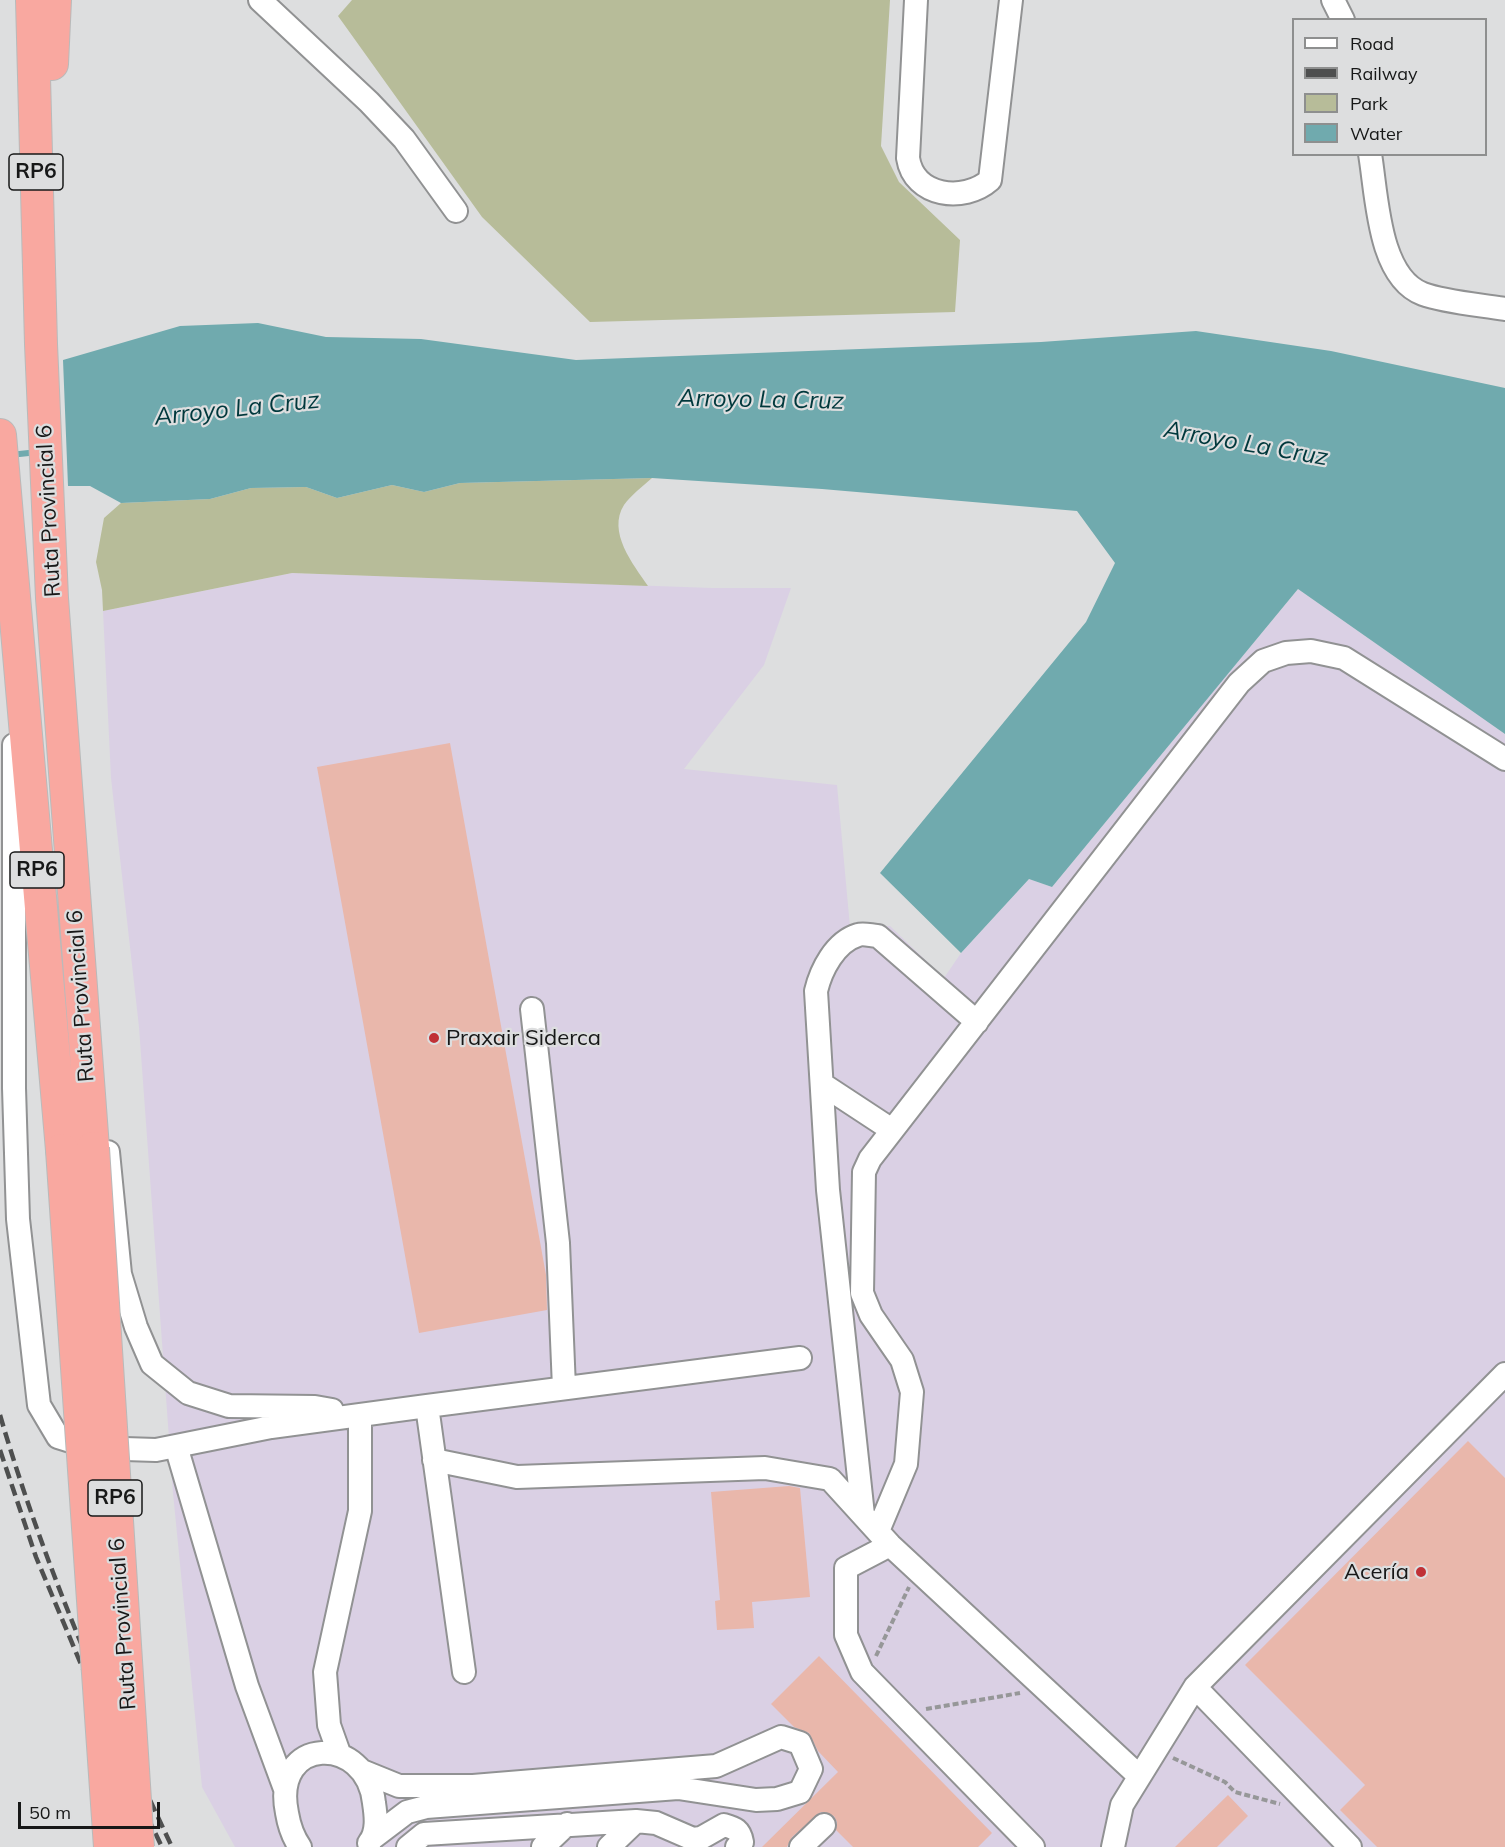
<!DOCTYPE html>
<meta charset="utf-8">
<style>
body{margin:0}
#map{position:relative;width:1505px;height:1847px;overflow:hidden;background:#dddedf;font-family:Mulish,sans-serif}
canvas{display:block}
.legend{position:absolute;left:1292px;top:18px;width:195px;height:138px;box-sizing:border-box;background:#dddedf;border:2px solid #8e8f8f;margin:0;padding:8px 10px;list-style:none;font-size:18px;color:#171818}
.legend li{display:flex;align-items:center;gap:12px;height:30px}
.legend b{width:30px;border:2px solid #8e8f8f}
.scale{position:absolute;left:18px;top:1802px;width:142px;height:27px;box-sizing:border-box;border:3px solid #171818;border-top:0;padding-left:8px;font-size:18px;line-height:21px;white-space:nowrap;color:#171818;-webkit-text-stroke:4px #dddedf;paint-order:stroke}
</style>
<div id="map">
<canvas width="1505" height="1847"></canvas>
<ul class="legend">
<li><b style="height:8px;background:#fff"></b>Road</li>
<li><b style="height:8px;background:#4e4f4f"></b>Railway</li>
<li><b style="height:16px;background:#b7bc99"></b>Park</li>
<li><b style="height:16px;background:#70aaae"></b>Water</li>
</ul>
<div class="scale">50 m</div>
</div>
<script>
const c = document.querySelector('canvas').getContext('2d');
c.lineJoin = 'round';
function fillPath(path, color) {
  c.fillStyle = color;
  c.fill(path, 'evenodd');
}
function strokePath(path, color, width, dash) {
  c.strokeStyle = color;
  c.lineWidth = width;
  c.lineCap = dash ? 'butt' : 'round';
  c.setLineDash(dash || []);
  c.stroke(path);
}
function write(font, color, halo, rows, align = 'center') {
  c.font = font + ' Mulish,sans-serif';
  c.lineWidth = 4.5;
  c.setLineDash([]);
  c.textBaseline = 'middle';
  c.strokeStyle = halo;
  c.fillStyle = color;
  for (const [text, x, y, turn = 0] of rows) {
    c.save();
    c.translate(x, y);
    c.rotate((+turn || 0) * Math.PI / 180);
    c.textAlign = isNaN(turn) ? turn : align;
    if (halo) c.strokeText(text, 0, 0);
    c.fillText(text, 0, 0);
    c.restore();
  }
}
const industrial = new Path2D(`
 M292 573 712 588H791L764 665 684 769 837 785 850 927 890 926 944 978 961 953 1029 879 1052 887 1298 589 1505 734V1847H235L202 1787 173 1493 139 1027 111 778 103 611Z`);
const green = new Path2D(`
 M352 0H890L881 146 899 182 960 240 955 312 590 322 482 217 338 16Z
 M652 478C643 486 631 495 624 505 607 532 633 564 648 586L292 573 103 611 102 590 96 562 104 518 121 503 210 499 251 488 306 487 337 498 392 485 424 492 460 483Z`);
const water = new Path2D(`
 M258 323 326 337 421 339 576 360 1041 342 1196 331 1331 351 1505 388V734L1298 589 1052 887 1029 879 961 953 880 873 1086 622 1115 563 1077 511 822 489 652 478 460 483 424 492 392 485 337 498 306 487 251 488 210 499 121 503 90 486H68L63 360 180 326Z`);
const stream = new Path2D(`
 M10 455 38 452`);
const building = new Path2D(`
 M450 743 546 1275 547 1310 419 1333 317 767Z
 M1468 1441 1505 1478V1847H1377L1340 1810 1365 1785 1245 1665Z
 M789 1486 800 1488 810 1597 752 1602 754 1628 717 1630 715 1601 720 1600 711 1492Z
 M819 1656 992 1833 978 1847H853L836 1830 837 1822 834 1816 821 1812 792 1837 787 1847H762L838 1772 818 1751 809 1733 794 1727 771 1704Z
 M1228 1795 1248 1816 1217 1847H1175Z`);
const path = new Path2D(`
 M876 1656 909 1587
 M926 1709 1020 1693
 M1173 1758 1225 1782 1235 1792 1280 1804`);
const minor = new Path2D(`
 M260 0 369 102 404 139 456 211
 M916 0 908 158C914 197 964 203 990 180L1011 0
 M1333 0 1343 20
 M1370 154C1377 195 1378 277 1423 294 1444 302 1482 305 1505 309
 M14 745V1088L18 1219 39 1405 58 1437 93 1448 156 1450 271 1427 427 1406 464 1672
 M532 1009 558 1243 564 1388
 M822 1084 892 1130
 M108 1152 120 1274 136 1327 152 1364 188 1393 229 1406 315 1407 332 1410
 M427 1406 800 1358
 M176 1446 247 1686 285 1789
 M434 1460 517 1477 765 1468 830 1479 890 1545 1139 1776
 M863 1515 828 1190 816 991C821 970 835 942 858 935 864 933 872 936 878 936L977 1022
 M878 1531 906 1464 912 1392 902 1360 871 1315 862 1293 864 1172 870 1159 1239 683 1263 661 1286 653 1311 651 1344 658 1505 759
 M890 1545 846 1568V1635L862 1672 1033 1847
 M1195 1687 1350 1847
 M339 1753 329 1725 325 1672 360 1511V1415
 M362 1771 399 1786H473L716 1766 781 1737 800 1743 811 1769 800 1792 777 1799 756 1800 678 1788 426 1807 407 1812 374 1837
 M300 1847C293 1837 289 1825 287 1813 271 1735 367 1734 374 1803 376 1816 378 1832 369 1843
 M408 1847 424 1834 636 1821 656 1823 693 1839 701 1838 724 1825C735 1828 740 1830 742 1842L737 1847
 M543 1847 567 1824
 M609 1847 636 1821
 M801 1847 824 1825
 M1113 1847 1122 1805 1195 1687 1505 1374`);
const highway = new Path2D(`
 M32 0 41 344 52 598 93 1148
 M52 64 55 0
 M0 435 62 1150`);
const rail = new Path2D(`
 M0 1415C43 1563 106 1708 172 1847
 M0 1450 36 1557 130 1781 162 1847`);
const highwayBridge = new Path2D(`
 M93 1148 138 1847
 M62 1150 110 1847`);
const markers = [
 [434,1038,6,"#c03136"],
 [1421,1572,6,"#c03136"]
];
const shields = [
 [36,172,54],
 [37,870,54],
 [115,1498,54]
];
const shieldNames = [
 ["RP6",36,172],
 ["RP6",37,870],
 ["RP6",115,1498]
];
const streetNames = [
 ["Ruta Provincial 6",49,511,-93],
 ["Ruta Provincial 6",81,996,-94],
 ["Ruta Provincial 6",123,1624,-94]
];
const poiNames = [
 ["Praxair Siderca",446,1038],
 ["Acería",1409,1572,"right"]
];
const waterNames = [
 ["Arroyo La Cruz",761,400,1],
 ["Arroyo La Cruz",237,409,-6],
 ["Arroyo La Cruz",1246,444,10]
];
fillPath(industrial, '#dad0e4');
fillPath(green, '#b7bc99');
fillPath(water, '#70aaae');
strokePath(stream, '#70aaae', 6);
fillPath(building, '#e9b7ab');
strokePath(minor, '#919293', 26);
strokePath(highway, '#b9baba', 34);
strokePath(path, '#969798', 4, [6, 3]);
strokePath(minor, '#fff', 22);
strokePath(highway, '#f9a8a0', 32);
strokePath(rail, '#4e4f4f', 4.5, [12, 6]);
strokePath(highwayBridge, '#b9baba', 34, []);
strokePath(highwayBridge, '#f9a8a0', 32);
for (const [x, y, r, color] of markers) {
  const dot = new Path2D();
  dot.arc(x, y, r, 0, 2 * Math.PI);
  c.fillStyle = color;
  c.fill(dot);
  strokePath(dot, '#dddedf', 2);
}
for (const [x, y, w] of shields) {
  const box = new Path2D();
  box.roundRect(x - w / 2, y - 18, w, 36, 4.5);
  c.fillStyle = '#dddedf';
  c.fill(box);
  strokePath(box, '#171818', 1.5);
}
write('bold 21px', '#171818', null, shieldNames);
write('22px', '#171818', '#dddedf', streetNames);
write('22px', '#171818', '#dddedf', poiNames, 'left');
write('italic 24px', '#00383c', '#dddedf', waterNames);
</script>
